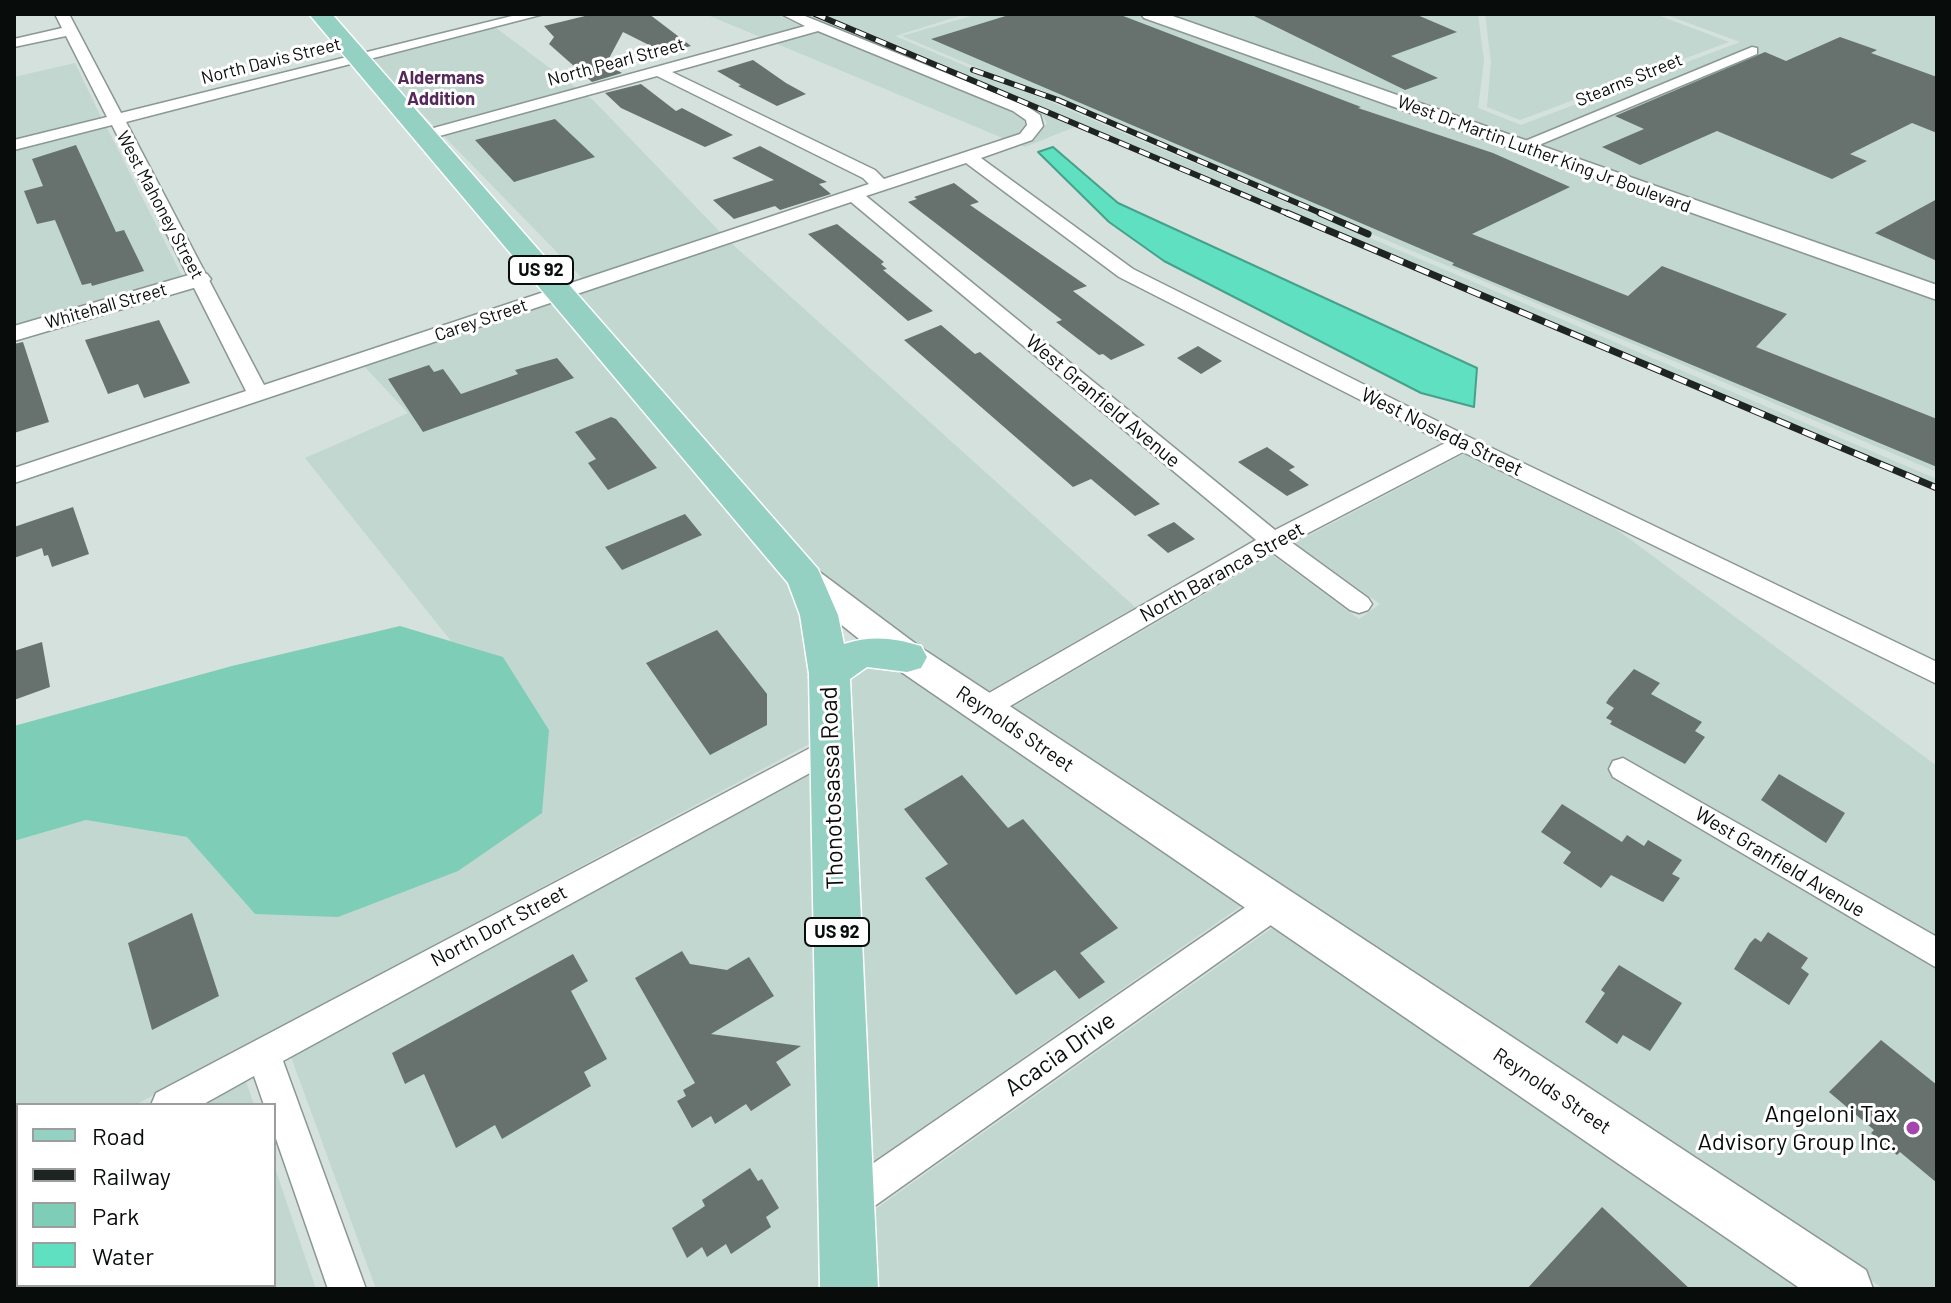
<!DOCTYPE html>
<style>
body{margin:0}
#map{position:relative;width:1951px;height:1303px;overflow:hidden;background:#d4e1dd;font-family:Barlow,sans-serif}
canvas{display:block}
.frame{position:absolute;inset:0;border:16px solid #080d0b;pointer-events:none}
.legend{position:absolute;left:16px;top:1103px;width:260px;height:184px;box-sizing:border-box;background:#fff;border:2px solid #9c9e9d;margin:0;padding:10px 14px;list-style:none;font-size:24px;color:#080d0b}
.legend li{display:flex;align-items:center;gap:16px;height:40px}
.legend b{width:40px;border:2px solid #9c9e9d}
</style>
<div id="map">
<canvas width="1951" height="1303"></canvas>
<div class="frame"></div>
<ul class="legend">
<li><b style="height:10px;background:#94d1c2"></b>Road</li>
<li><b style="height:10px;background:#1e2422"></b>Railway</li>
<li><b style="height:22px;background:#7dcdb7"></b>Park</li>
<li><b style="height:22px;background:#5fe0c1"></b>Water</li>
</ul>
</div>
<script>
const c = document.querySelector('canvas').getContext('2d');
c.lineJoin = 'round';
function fillPath(path, color) {
  c.fillStyle = color;
  c.fill(path, 'evenodd');
}
function strokePath(path, color, width, dash) {
  c.strokeStyle = color;
  c.lineWidth = width;
  c.lineCap = dash ? 'butt' : 'round';
  c.setLineDash(dash || []);
  c.stroke(path);
}
function write(font, color, halo, rows, align = 'center') {
  c.font = font + ' Barlow,sans-serif';
  c.lineWidth = 6;
  c.setLineDash([]);
  c.textBaseline = 'middle';
  c.strokeStyle = halo;
  c.fillStyle = color;
  for (const [text, x, y, turn = 0] of rows) {
    c.save();
    c.translate(x, y);
    c.rotate((+turn || 0) * Math.PI / 180);
    c.textAlign = isNaN(turn) ? turn : align;
    if (halo) c.strokeText(text, 0, 0);
    c.fillText(text, 0, 0);
    c.restore();
  }
}
const built = new Path2D(`
 M705 14H774L805 27 763 38Z
 M801 14H966L895 36 1937 479V485L1082 124 1025 147 1020 145 1035 139 1047 123 1043 116 1026 105Z
 M978 14H1478L1484 61 1478 108 1521 125 1740 42 1664 14H1937V472L902 36Z
 M1485 14H1655L1729 42 1520 120 1487 107 1491 62Z
 M496 28 578 89 435 127 371 60Z
 M816 31 1011 111 1024 120 1025 125 1017 135 1005 139 775 43Z
 M75 63 102 119 14 141V77Z
 M586 95 594 101 720 232 583 279 442 134Z
 M106 126 183 278 14 328V149Z
 M730 242 1135 607 987 692 927 652 928 649 917 646 819 572 576 294Z
 M553 302 790 584 803 619 812 672 806 678 812 681 813 742 135 1105H18V1167L14 1170V841L86 820 187 837 255 914 549 730 503 657 451 641 305 458 408 413 364 366Z
 M1464 454 1616 529 1937 766V1289H1884L1011 708 1272 555 1359 619 1380 604 1295 543Z
 M863 664 897 667 1244 904 868 1165 848 753 854 749 848 742 846 676Z
 M814 772 824 1195 816 1201 824 1214 826 1289H376L291 1057Z
 M1275 926 1810 1289H873L870 1213Z
 M246 1081 254 1105H202Z
 M274 1165 316 1289H14V1208L18 1206V1285H274Z`);
const green = new Path2D(`
 M400 626 503 657 549 730 542 813 458 871 338 917 255 914 187 837 86 820 14 841V726L232 666Z`);
const water = new Path2D(`
 M1053 147 1118 203 1477 368 1474 407 1421 393 1164 261 1109 222 1038 152Z`);
const building = new Path2D(`
 M587 14H649L691 46 665 53 623 32 606 64 622 73 592 82 549 44 554 37 544 26 589 15Z
 M1012 14H1118L1361 107 1358 108 1493 153 1570 187 1472 234 1628 296 1662 266 1787 314 1756 347 1937 419V467L1452 265 1454 263 931 39Z
 M1250 14H1415L1457 32 1391 56 1438 78 1405 90Z
 M1840 37 1877 50 1871 53 1937 77V133L1912 123 1850 154 1867 161 1832 179 1717 131 1640 165 1602 147 1644 129 1615 116 1765 52 1786 61Z
 M753 60 786 83 806 94 777 106 738 86 741 85 717 71Z
 M641 84 676 111 682 108 733 135 705 147 621 108 605 93Z
 M555 119 595 157 514 182 475 140Z
 M76 145 116 232 124 230 144 271 92 286 91 283 82 285 55 220 37 224 24 191 43 186 32 159Z
 M760 146 827 182 819 184 831 194 780 210 775 206 734 219 713 200 774 180 732 158Z
 M954 183 979 202 970 205 1087 286 1073 291 1145 345 1111 360 1103 354 1099 355 1056 322 1062 320 908 202 917 199 914 197Z
 M1937 199V261L1875 233Z
 M837 224 884 262 881 264 887 269 883 270 933 311 908 321 808 234Z
 M159 320 190 383 144 398 138 384 108 394 85 340Z
 M941 325 975 354 980 352 1160 504 1135 516 1091 479 1073 487 904 340Z
 M23 342 49 422 14 433V344Z
 M1198 346 1222 361 1201 374 1177 358Z
 M557 358 574 378 423 432 388 379 429 365 434 372 443 369 461 394 518 374 515 370Z
 M611 417 616 419 657 468 608 490 588 463 596 459 575 432Z
 M1267 447 1295 467 1289 470 1309 485 1287 496 1238 462Z
 M73 507 89 554 52 567 48 555 44 556 42 548 14 558V527Z
 M685 514 702 535 622 570 605 547Z
 M1174 522 1195 539 1168 553 1147 535Z
 M717 630 767 694V725L710 755 646 663Z
 M42 642 50 687 14 700V651Z
 M1634 669 1660 683 1651 694 1702 722 1695 731 1705 737 1685 764 1610 724 1612 721 1606 718 1614 708 1606 703 1609 698Z
 M1779 774 1845 813 1826 843 1761 800Z
 M962 775 1008 828 1023 819 1118 928 1080 953 1105 982 1079 999 1055 970 1016 995 925 878 948 864 904 809Z
 M1562 804 1622 842 1627 835 1644 846 1648 840 1682 860 1672 874 1680 878 1663 902 1611 875 1601 888 1563 863 1571 852 1541 832Z
 M192 913 219 996 152 1030 128 943Z
 M1768 932 1808 958 1801 968 1809 974 1789 1005 1734 969 1750 943 1755 938 1761 942Z
 M682 951 690 964 727 970 749 957 774 996 711 1034 801 1046 776 1062 791 1085 751 1111 746 1104 715 1124 711 1116 692 1128 677 1101 686 1096 683 1090 695 1083 635 978Z
 M573 954 588 981 571 991 607 1059 584 1072 591 1086 502 1139 495 1125 456 1148 424 1074 405 1084 392 1053Z
 M1619 965 1682 1003 1650 1051 1623 1035 1617 1044 1585 1022 1605 993 1601 990Z
 M1881 1040 1937 1085V1183L1900 1152 1897 1155 1871 1133 1874 1130 1829 1092Z
 M750 1168 758 1181 762 1179 779 1208 766 1217 771 1227 731 1254 726 1244 707 1257 702 1247 687 1258 672 1228 705 1206 702 1200Z
 M1602 1207 1690 1289H1527Z`);
const minor = new Path2D(`
 M55 14H69L121 113 520 14H544L126 122 264 385 869 184 863 178 657 76 425 140 417 135 419 132 805 26 781 14H800L1025 105 1040 115 1043 126 1032 140 981 158 1133 269 1471 438 1937 662V684L1463 452 1291 542 1368 598 1372 604 1368 610 1359 613 1350 610 1272 552 995 715 985 718 975 715 971 708 975 701 1256 540 851 202 14 483V468L246 391 112 125 14 150V140L107 117 66 36 14 47V39L62 28ZM818 31 1013 111 1026 120 1027 125 1020 134 884 179 875 170 672 72ZM966 163 1119 277 1445 443 1275 530 866 196Z
 M1752 47 1757 48V54L1527 150 1521 151 1513 146Z
 M831 737 841 740 845 748 841 756 283 1061 366 1289H328L274 1133V1105H264L254 1076 202 1105H151L156 1093Z
 M1623 758 1937 937V968L1613 777 1609 769 1613 761Z
 M1274 892 1285 895 1289 905 1285 915 859 1217 846 1222 833 1217 828 1204 833 1191 1263 895Z
 M18 1168V1205L14 1207V1170Z`);
const tertiary = new Path2D(`
 M1141 14H1167L1937 285V300L1144 18Z
 M199 272 207 274 211 279 207 284 14 341V326Z`);
const secondary = new Path2D(`
 M805 566 817 570 920 647 1866 1270 1873 1289H1801L894 667 793 586 788 578 793 570Z`);
const primary = new Path2D(`
 M309 14H332L818 569 838 615 844 644C872 635 894 638 921 646L927 657 921 668 907 672 867 667 850 679 878 1289H820L809 674 800 615 788 583Z`);
const railFar1 = new Path2D(`
 M815 14 1291 215
 M973 70 1058 100 1325 215`);
const rail = new Path2D(`
 M1287 213 1937 488
 M1320 213 1368 234`);
const markers = [
 [1913,1128,8,"#a545ad"]
];
const farStreetnames = [
 ["North Davis Street",271,61,-14],
 ["North Pearl Street",616,62,-15],
 ["Stearns Street",1629,80,-22],
 ["West Dr Martin Luther King Jr Boulevard",1544,154,20],
 ["West Mahoney Street",160,205,62],
 ["Whitehall Street",106,306,-16],
 ["Carey Street",481,320,-19]
];
const farNeighbourhoodnames = [
 ["Aldermans",441,78],
 ["Addition",441,99]
];
const shields = [
 [541,270,64],
 [837,932,64]
];
const shieldNames = [
 ["US 92",541,270],
 ["US 92",837,932]
];
const streetNames = [
 ["West Granfield Avenue",1103,401,40],
 ["West Nosleda Street",1442,432,26],
 ["North Baranca Street",1222,572,-29],
 ["Reynolds Street",1015,729,34],
 ["West Granfield Avenue",1780,862,31],
 ["North Dort Street",499,926,-28],
 ["Reynolds Street",1552,1091,34]
];
const nearStreetnames = [
 ["Thonotosassa Road",832,788,-92],
 ["Acacia Drive",1060,1054,-35]
];
const nearPoinames = [
 ["Angeloni Tax",1897,1114],
 ["Advisory Group Inc.",1897,1142]
];
fillPath(built, '#c1d7d0');
fillPath(green, '#7dcdb7');
fillPath(water, '#5fe0c1');
strokePath(water, '#45a18a', 2);
fillPath(building, '#67726f');
strokePath(minor, '#8a9793', 3);
strokePath(tertiary, '#8a9793', 3);
strokePath(secondary, '#8a9793', 3);
strokePath(primary, '#fff', 3);
fillPath(minor, '#fff');
fillPath(tertiary, '#fff');
fillPath(secondary, '#fff');
fillPath(primary, '#94d1c2');
strokePath(railFar1, '#1e2422', 6);
strokePath(rail, '#1e2422', 7);
strokePath(railFar1, '#fff', 4, [11]);
strokePath(rail, '#fff', 5, [14]);
for (const [x, y, r, color] of markers) {
  const dot = new Path2D();
  dot.arc(x, y, r, 0, 2 * Math.PI);
  c.fillStyle = color;
  c.fill(dot);
  strokePath(dot, '#fff', 3);
}
write('18px', '#080d0b', '#fff', farStreetnames);
write('bold 18px', '#56275a', '#fff', farNeighbourhoodnames);
for (const [x, y, w] of shields) {
  const box = new Path2D();
  box.roundRect(x - w / 2, y - 14, w, 28, 6);
  c.fillStyle = '#fff';
  c.fill(box);
  strokePath(box, '#080d0b', 2);
}
write('bold 18px', '#080d0b', null, shieldNames);
write('20px', '#080d0b', '#fff', streetNames);
write('24px', '#080d0b', '#fff', nearStreetnames);
write('24px', '#080d0b', '#fff', nearPoinames, 'right');
</script>
